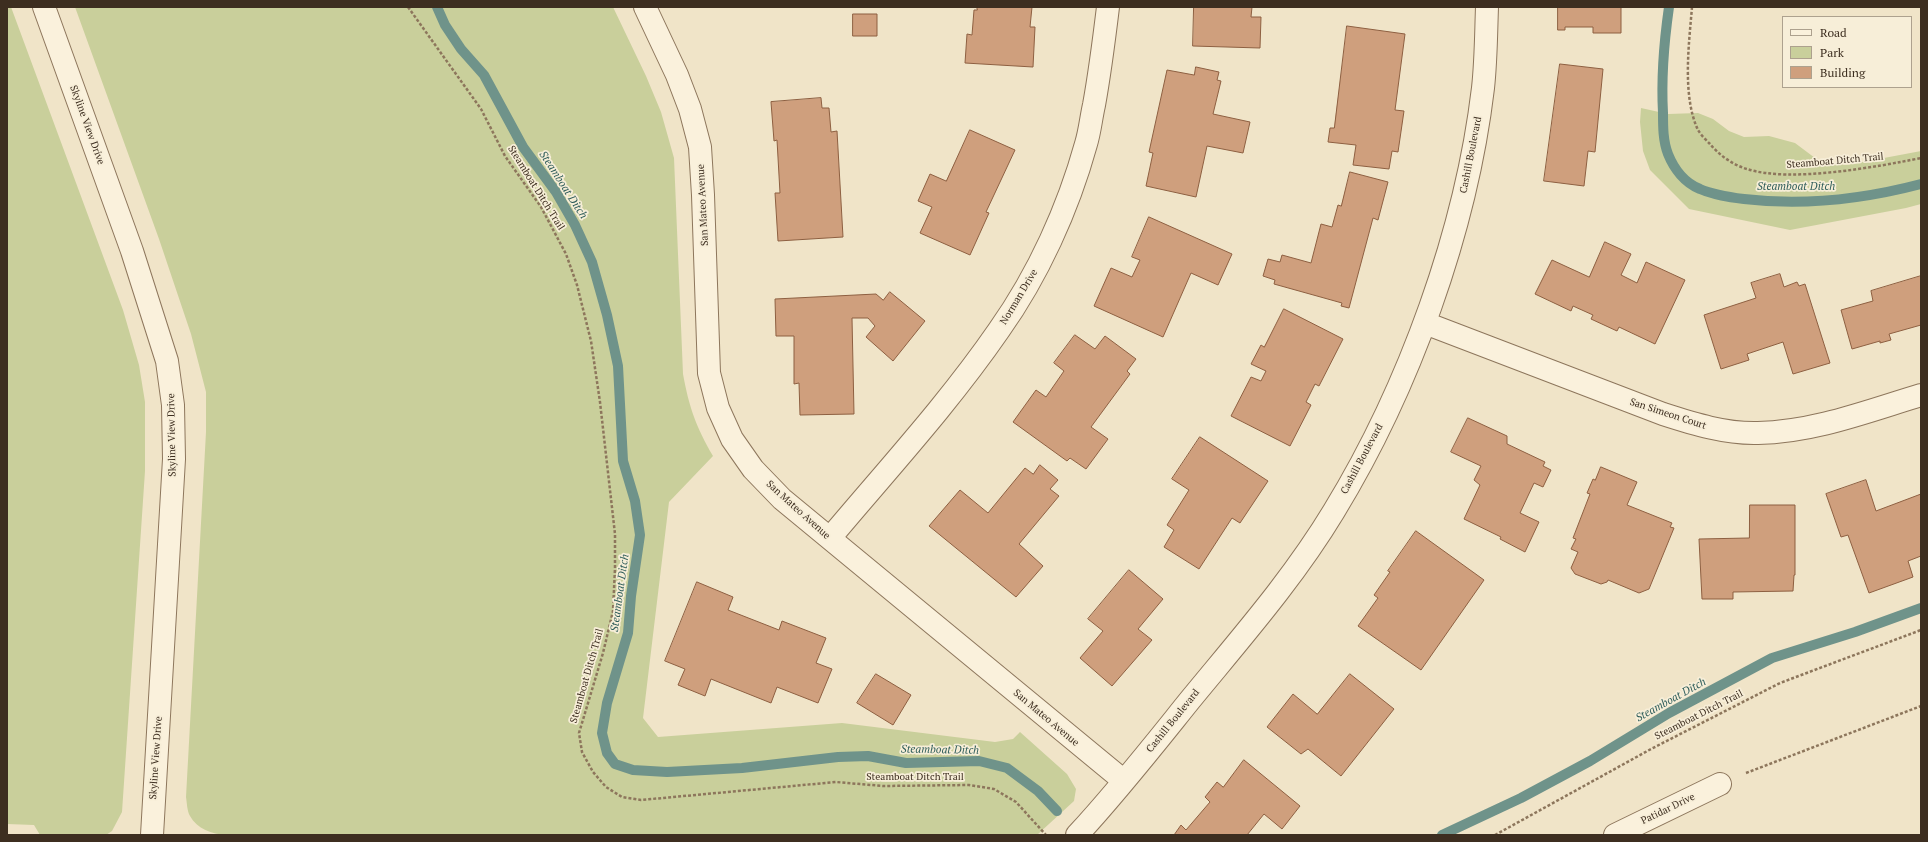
<!DOCTYPE html>
<style>
body{margin:0}
#map{position:relative;width:1928px;height:842px;overflow:hidden;background:#f0e4c8;font-family:"PT Serif",serif}
canvas{display:block}
.frame{position:absolute;inset:0;border:8px solid #3d2e20;pointer-events:none}
.legend{position:absolute;left:1782px;top:16px;width:130px;height:72px;box-sizing:border-box;background:#f7eed8;border:1px solid #ada18e;margin:0;padding:5px 7px;list-style:none;font-size:12px;color:#3d2e20}
.legend li{display:flex;align-items:center;gap:8px;height:20px}
.legend b{width:20px;border:1px solid #ada18e}
</style>
<div id="map">
<canvas width="1928" height="842"></canvas>
<div class="frame"></div>
<ul class="legend">
<li><b style="height:5px;background:#faf1dc"></b>Road</li>
<li><b style="height:11px;background:#c9cf9b"></b>Park</li>
<li><b style="height:11px;background:#cf9f7d"></b>Building</li>
</ul>
</div>
<script>
const c = document.querySelector('canvas').getContext('2d');
c.lineJoin = 'round';
function fillPath(path, color) {
  c.fillStyle = color;
  c.fill(path, 'evenodd');
}
function strokePath(path, color, width, dash) {
  c.strokeStyle = color;
  c.lineWidth = width;
  c.lineCap = dash ? 'butt' : 'round';
  c.setLineDash(dash || []);
  c.stroke(path);
}
function write(font, color, halo, rows, align = 'center') {
  c.font = font + ' "PT Serif",serif';
  c.lineWidth = 3.5;
  c.setLineDash([]);
  c.textBaseline = 'middle';
  c.strokeStyle = halo;
  c.fillStyle = color;
  for (const [text, x, y, turn = 0] of rows) {
    c.save();
    c.translate(x, y);
    c.rotate((+turn || 0) * Math.PI / 180);
    c.textAlign = isNaN(turn) ? turn : align;
    if (halo) c.strokeText(text, 0, 0);
    c.fillText(text, 0, 0);
    c.restore();
  }
}
const green = new Path2D(`
 M7 7H11L123 310 139 365 145 402V471L122 812 112 831 106 835H40L34 825 7 824Z
 M75 7H613L646 76 661 112 674 158 683 374C689 407 696 427 713 456L669 502 643 718 658 737 842 723 995 742 1013 739 1020 732 1067 774 1076 789 1074 801 1037 835H226C212 834 197 829 190 816 187 811 187 803 186 797L206 432V392L191 334 159 239Z
 M1641 108 1668 114 1698 113 1713 119 1729 131 1744 137 1769 136 1795 143 1819 161 1847 165 1921 151V204L1906 208 1790 230 1689 209 1650 170 1643 151 1640 122Z`);
const stream = new Path2D(`
 M437 7 445 25 461 49 484 75 523 147 556 192 575 225 592 262 607 315 618 366 623 461 635 501 640 535 631 596 628 633 607 703 602 733 607 753 615 764 633 770 667 772 742 768 838 757 868 756 906 763 979 761 1007 768 1038 791 1057 811
 M1669 7C1664 42 1661 77 1663 113 1663 127 1663 141 1668 154 1674 169 1685 183 1700 189 1714 195 1729 197 1744 199 1803 206 1864 199 1921 184
 M1442 835 1521 798 1590 761 1669 713 1772 658 1855 632 1921 608`);
const building = new Path2D(`
 M977 7H1032L1030 27H1035L1033 67 965 63 967 34 972 35 974 10H977Z
 M1194 7H1252L1251 17H1261L1260 48 1193 46Z
 M1558 7H1621V33H1593V27H1565V30H1558Z
 M853 14H877V36H853Z
 M1347 26 1405 34 1395 110 1404 111 1398 152 1392 151 1389 169 1353 165 1356 145 1328 142 1330 128H1334Z
 M1560 64 1603 69 1595 152 1588 151 1584 186 1544 181Z
 M1196 67 1219 72 1217 80 1221 81 1213 114 1250 122 1243 153 1207 146 1196 197 1146 186 1153 153 1149 152 1167 70 1194 75Z
 M821 98 822 108H829L831 132 837 131 843 237 778 241 775 193H780L777 140 774 141 771 102Z
 M970 130 1015 150 986 212 989 213 970 255 920 233 932 207 918 201 930 174 946 181Z
 M1350 172 1388 182 1378 220 1373 218 1349 308 1341 306 1342 303 1274 284 1275 280 1263 276 1268 259 1280 262 1282 255 1311 263 1321 224 1332 227 1338 205 1341 206Z
 M1149 217 1232 254 1218 285 1191 273 1163 337 1094 306 1111 268 1132 277 1140 260 1132 257Z
 M1605 242 1631 254 1621 275 1637 283 1646 262 1685 280 1655 344 1619 327 1617 331 1591 319 1593 315 1573 306 1571 311 1535 294 1552 260 1589 277Z
 M1780 274 1784 287 1797 282 1799 286 1805 284 1830 363 1793 374 1783 342 1747 354 1749 360 1721 369 1704 315 1756 298 1751 283Z
 M1921 276V325L1889 334 1891 340 1880 343V341L1852 349 1841 310 1873 301 1871 291Z
 M890 292 925 321 893 361 866 337 875 326 868 318H852L854 414 800 415 799 383 794 384V336H776L775 299 876 294 883 300Z
 M1284 309 1343 339 1319 386 1315 384 1306 402 1311 405 1290 446 1231 416 1251 377 1261 381 1266 371 1251 364 1261 345 1264 347Z
 M1075 335 1095 349 1105 336 1136 359 1127 371 1130 374 1091 427 1108 439 1086 469 1070 458 1067 461 1013 422 1036 390 1046 397 1064 371 1054 363Z
 M1468 418 1507 436V444L1545 462 1543 466 1551 470 1543 487 1534 483 1520 513 1539 522 1525 552 1500 539 1501 537 1464 519 1480 485 1474 480 1481 466 1451 452Z
 M1200 437 1268 481 1240 523 1232 518 1199 569 1164 547 1174 530 1167 525 1189 490 1172 479Z
 M1040 465 1058 480 1050 489 1059 496 1019 544 1043 566 1016 597 929 526 960 490 988 513 1025 468 1033 474Z
 M1601 467 1637 482 1627 505 1672 523 1670 527 1674 528 1649 589 1639 593 1608 580 1607 582 1601 584 1575 574 1571 568 1578 552 1571 549 1576 539 1573 538 1590 494 1587 493 1593 479 1595 480Z
 M1866 480 1876 511 1921 494V556L1908 561 1913 577 1869 593 1848 535 1841 537 1826 494Z
 M1750 505H1795V575H1794L1793 591 1733 592V599H1702L1699 539 1749 538Z
 M1416 531 1484 580 1421 670 1358 626 1378 598 1374 595 1390 572 1388 571Z
 M1129 570 1163 599 1138 629 1152 640 1112 686 1080 658 1103 631 1088 619Z
 M697 582 733 597 728 610 779 630 782 621 826 638 816 663 832 669 818 703 777 687 771 703 711 679 705 696 678 685 685 669 665 661Z
 M876 674 911 695 893 725 857 703Z
 M1350 674 1394 709 1341 776 1308 749 1301 754 1267 727 1293 694 1317 714Z
 M1244 760 1300 806 1282 829 1264 814 1247 835H1174L1181 825 1186 830 1210 802 1205 797 1217 782 1223 787Z`);
const path = new Path2D(`
 M408 7 481 109 505 156 541 207 566 254 577 285 591 341 600 402 615 534V568L613 611 603 653 579 733 582 752 593 772 606 787 622 797 641 800 836 782 883 786 969 785 994 789 1016 802 1046 835
 M1692 7C1689 44 1682 96 1698 130 1701 135 1706 140 1710 144 1719 155 1733 165 1747 169 1790 183 1876 167 1921 158
 M1746 773 1921 706
 M1495 835 1651 749 1780 683 1921 630`);
const minor = new Path2D(`
 M44 7 132 251 167 361 173 405 174 459 152 835
 M645 7 677 75 690 109 700 147 703 195 709 373 718 408 732 439 753 469 782 499 1124 781
 M1425 323 1663 414C1694 424 1726 434 1758 433 1814 432 1868 411 1921 395
 M830 538C887 470 948 404 999 330 1038 275 1068 209 1086 144 1090 131 1091 118 1094 105 1100 72 1104 40 1108 7
 M1077 835C1117 792 1153 746 1190 700 1240 639 1293 579 1334 511 1409 388 1466 231 1483 88 1486 61 1486 34 1487 7
 M1615 835 1720 784`);
const streetNames = [
 ["Skyline View Drive",87,125,70],
 ["Cashill Boulevard",1471,155,-79],
 ["Steamboat Ditch Trail",1835,161,-5],
 ["Steamboat Ditch Trail",536,188,58],
 ["San Mateo Avenue",703,205,-93],
 ["Norman Drive",1019,297,-59],
 ["San Simeon Court",1668,414,18],
 ["Skyline View Drive",172,435,-91],
 ["Cashill Boulevard",1362,459,-62],
 ["San Mateo Avenue",798,510,42],
 ["Steamboat Ditch Trail",587,676,-74],
 ["Steamboat Ditch Trail",1699,715,-27],
 ["San Mateo Avenue",1046,718,40],
 ["Cashill Boulevard",1173,721,-51],
 ["Skyline View Drive",156,758,-86],
 ["Steamboat Ditch Trail",915,777],
 ["Patidar Drive",1668,809,-26]
];
const waterNames = [
 ["Steamboat Ditch",563,185,57],
 ["Steamboat Ditch",1796,187],
 ["Steamboat Ditch",620,593,-82],
 ["Steamboat Ditch",1671,700,-29],
 ["Steamboat Ditch",940,750,1]
];
fillPath(green, '#c9cf9b');
strokePath(stream, '#6f938a', 10);
fillPath(building, '#cf9f7d');
strokePath(building, '#8d5f41', 1);
strokePath(minor, '#8d765c', 24);
strokePath(path, '#8d765c', 2.5, [3, 2]);
strokePath(minor, '#faf1dc', 22);
write('10px', '#3d2e20', '#f7eed8', streetNames);
write('italic 11px', '#2f5d5a', '#f7eed8', waterNames);
</script>
